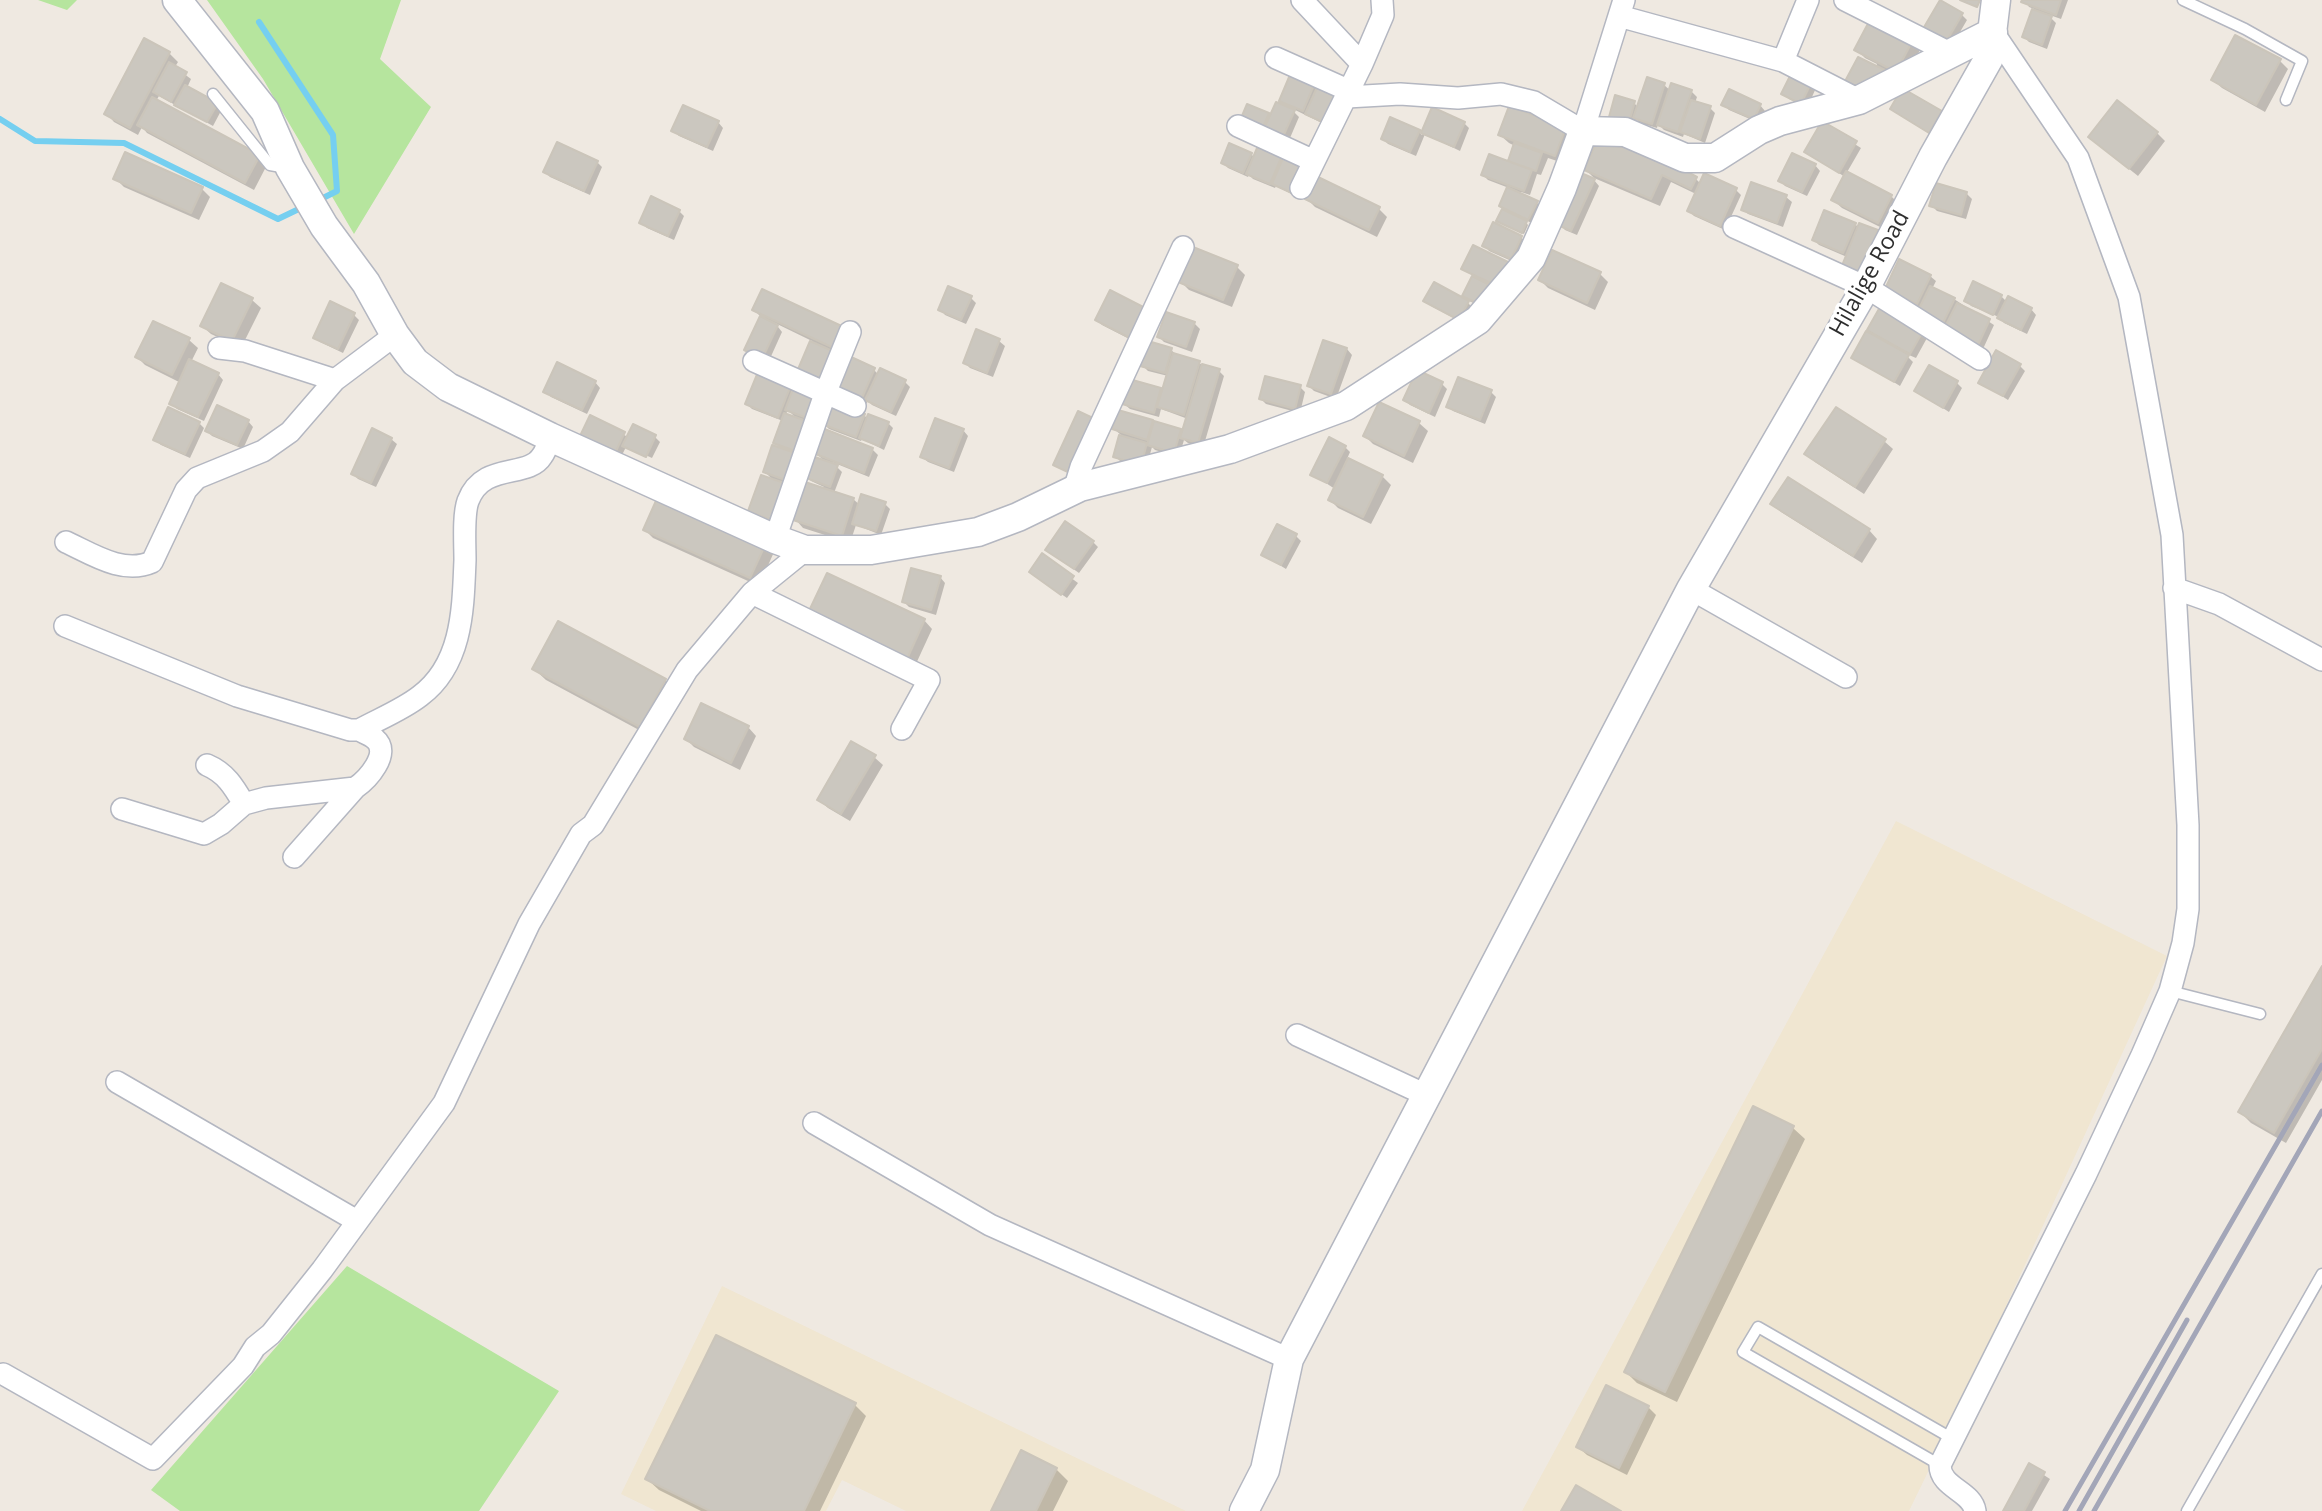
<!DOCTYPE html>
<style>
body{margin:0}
canvas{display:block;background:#efe9e1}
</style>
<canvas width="2322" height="1511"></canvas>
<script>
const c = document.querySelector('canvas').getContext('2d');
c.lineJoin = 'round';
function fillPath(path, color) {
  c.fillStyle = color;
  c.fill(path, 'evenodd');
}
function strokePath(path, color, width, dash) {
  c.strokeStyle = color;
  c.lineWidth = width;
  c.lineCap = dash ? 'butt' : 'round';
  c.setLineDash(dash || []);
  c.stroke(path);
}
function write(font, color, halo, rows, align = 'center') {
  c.font = font + ' "Open Sans",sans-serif';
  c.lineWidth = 7;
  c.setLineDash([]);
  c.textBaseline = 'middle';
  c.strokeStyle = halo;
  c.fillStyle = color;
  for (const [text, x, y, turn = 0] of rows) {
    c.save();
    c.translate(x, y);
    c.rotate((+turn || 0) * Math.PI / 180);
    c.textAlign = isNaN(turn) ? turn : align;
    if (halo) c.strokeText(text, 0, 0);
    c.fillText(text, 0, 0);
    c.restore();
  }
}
const education = new Path2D(`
 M1896 821 2167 956 1960 1406 1909 1511H1522Z
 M722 1286 1186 1511H906L842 1480 826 1511H656L621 1494Z`);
const green = new Path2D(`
 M38 0H77L67 10Z
 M207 0H401L380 59 431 107 354 234 263 79Z
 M347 1266 559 1391 479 1511H180L151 1490Z`);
const shadow = new Path2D(`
 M2024 0H2068L2061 19 2047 14 2056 23 2047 49 2029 42 2024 37 2034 9 2029 7Z
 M1962 15 1967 20 1949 51 1923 34Z
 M1873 19 1921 48 1905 79 1897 80 1876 67 1877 64 1865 58 1857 50Z
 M145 40 169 53 178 62 175 67 191 79 187 88 222 109 213 126 159 96 156 101 259 157 267 165 254 190 147 133 142 127 138 135 114 122 106 113Z
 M2280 61 2288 69 2265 112 2222 88 2213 80Z
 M1293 72 1345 99 1332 128 1289 107 1299 117 1287 145 1247 127 1268 115 1271 118 1290 110 1281 101Z
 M1793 74 1816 88 1807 108 1789 99 1784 94Z
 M1664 85 1671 91H1691L1697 97 1695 103 1710 108 1715 113 1705 143 1684 134 1683 137 1664 130 1658 124 1657 128 1640 123 1636 119 1634 127 1616 122 1634 103 1638 107Z
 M1723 104 1760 105 1765 111 1759 123 1729 110Z
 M1892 109 1941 113 1946 118 1935 137Z
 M1433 110 1464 123 1469 128 1460 151 1425 134 1416 156 1388 144 1383 139 1419 132 1422 135Z
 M718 122 723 128 713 151 679 136 673 131Z
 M1823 124 1861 148 1846 174 1891 196 1900 205 1886 230 1842 208 1833 200 1845 177 1806 152Z
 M1565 128 1573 137 1563 163 1548 158 1541 175 1537 174 1530 195 1521 192 1520 195 1536 202 1542 208 1534 224 1523 219 1528 225 1524 234 1501 223 1498 221 1504 209 1501 206 1509 188 1488 180 1483 175 1509 164 1515 146 1509 143 1500 135Z
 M2157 133 2165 141 2138 176 2099 145Z
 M1597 145 1695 178 1701 184 1736 190 1741 195 1725 230 1694 216 1689 211 1696 194 1671 182 1660 206 1594 178 1586 170Z
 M1283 153 1299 198 1276 186 1275 188 1253 179 1249 175 1248 177 1228 168 1223 163 1251 154 1255 158Z
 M597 162 602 167 590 195 550 177 545 172Z
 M1815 165 1820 171 1807 196 1785 186 1780 181Z
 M115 178 202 189 210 197 199 220 124 187Z
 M1594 180 1599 186 1577 235 1565 230 1560 224Z
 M1752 184 1786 197 1792 202 1783 227 1748 214 1743 209Z
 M1966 193 1972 199 1966 219 1937 211 1931 205Z
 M1307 199 1379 209 1387 217 1377 237 1315 207Z
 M679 211 684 216 674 240 647 228 641 222Z
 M1855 224 1859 228 1877 232 1882 237 1865 279 1847 257 1819 245 1814 240Z
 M1521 237 1526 243 1516 263 1489 251 1484 245Z
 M1507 263 1512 268 1502 290 1483 281 1492 290 1484 308 1469 301 1464 296 1473 276 1464 268Z
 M1237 267 1245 275 1232 307 1189 290 1180 281Z
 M1600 274 1608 282 1595 310 1548 288 1540 280Z
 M1930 276 1936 281 1932 289 1954 299 1994 325 1983 349 1952 334 1922 308 1892 293Z
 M222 285 252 300 261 308 241 348 211 334 202 326Z
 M2001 296 2007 302 2031 309 2036 315 2027 334 2004 323 1999 317 1971 306 1966 300Z
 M971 298 976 303 966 324 945 315 940 309Z
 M1426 301 1468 303 1473 308 1465 324 1431 306Z
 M1881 309 1927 338 1916 358 1904 353 1913 362 1900 386 1853 357 1879 339 1869 329Z
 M754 310 855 339 798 373 812 341 775 323 782 332 768 363 746 350 761 317Z
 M354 315 359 320 343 353 320 342 315 337Z
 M1155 317 1141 345 1102 325 1097 320Z
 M153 323 189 340 198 348 191 362 218 374 223 380 204 421 177 409 171 403 181 383 145 365 137 357Z
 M1194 323 1200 329 1192 352 1164 342 1159 337Z
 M977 332 999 341 1005 346 993 377 970 368 965 363Z
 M1324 342 1347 349 1352 355 1336 399 1314 391 1309 386Z
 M1171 350 1177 355 1219 371 1224 376 1203 448 1188 443 1184 440 1179 457 1155 450 1152 447 1146 469 1120 461 1115 456 1121 435 1114 429 1152 421 1155 424 1180 430 1184 434 1188 419 1161 409 1159 417 1130 409 1124 404 1160 390 1163 393 1168 376 1148 371 1142 365Z
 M850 359 874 370 879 375 905 382 910 387 896 416 872 405 868 401 866 404 842 393Z
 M2020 366 2025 371 2008 400 1980 382Z
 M595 382 600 388 587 414 551 397 545 391Z
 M1957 383 1962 388 1949 412 1916 391Z
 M1442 384 1447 389 1435 417 1410 405 1405 400Z
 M790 386 816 430 796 486 782 481 791 491 779 525 755 516 750 511 774 481 765 472 784 451 775 442 783 421 752 409 747 404ZM788 410 798 420 785 416Z
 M1300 387 1305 392 1300 413 1266 404 1261 399Z
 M1491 392 1496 397 1485 424 1453 411 1448 406Z
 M1380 404 1419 423 1428 431 1413 463 1373 444 1365 436Z
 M864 415 868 419 888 423 893 428 884 450 862 439 861 441 829 429 824 424Z
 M591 418 628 437H655L660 442 652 458 628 447V449L626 447 621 457 587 441Z
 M248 421 253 427 243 449 212 436 207 431Z
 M199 423 204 428 190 458 161 445 155 440Z
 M963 430 968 436 954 472 928 462 922 457Z
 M391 439 397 444 376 487 358 479 353 474Z
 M1884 441 1893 449 1864 494 1815 462 1807 454Z
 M1345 447 1350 452 1347 459 1382 476 1391 485 1371 524 1338 508 1330 500 1335 489 1312 474Z
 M872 449 878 455 869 477 832 462 842 472 834 493 853 499 860 505 885 504 890 509 881 535 856 525 850 543 803 528 795 519 824 487 811 481 806 476 825 462 815 452Z
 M1773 504 1869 530 1877 539 1862 563 1781 512Z
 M645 530 765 544 774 552 759 586 653 538Z
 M1296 536 1301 541 1286 569 1263 555Z
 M1093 542 1098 547 1079 573 1053 555Z
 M1042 556 1078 583 1067 598 1036 577Z
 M940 577 945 583 936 615 909 607 904 602Z
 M924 620 932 629 915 666 819 621Z
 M558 623 665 680 677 692 652 737 546 680 534 669Z
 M748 727 756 736 740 770 694 747 686 739Z
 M874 757 883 765 850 821 828 808 819 800Z
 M2322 970V1080L2286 1143 2251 1123 2240 1112Z
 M1754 1109 1793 1128 1805 1139 1677 1402 1637 1383 1626 1372Z
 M855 1405 866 1416 820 1511H701L659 1490 647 1479Z
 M1648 1407 1656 1415 1627 1475 1587 1455 1578 1447Z
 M2030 1466 2050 1479 2032 1511H2005Z
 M1056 1469 1068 1481 1053 1511H993Z`);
const stream = new Path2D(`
 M259 22 333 135 337 191 319 200
 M0 119 35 141 124 143 278 219 303 207`);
const building = new Path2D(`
 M1940 0 1963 13 1943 47 1920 34Z
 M1960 0H1980L1977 7Z
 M2022 0H2061L2056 15 2021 2Z
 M2032 9 2052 16 2042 45 2022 37Z
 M1872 16 1914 38 1896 72 1854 50Z
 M2235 35 2281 59 2256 105 2211 80Z
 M144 38 170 52 130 128 104 114Z
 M1858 57 1893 74 1859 94 1843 85Z
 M169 62 187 72 171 102 153 92Z
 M1292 70 1316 80 1303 111 1279 101Z
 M1792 72 1812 81 1801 104 1781 94Z
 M1647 77 1665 83 1652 124 1633 118Z
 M1319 83 1340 92 1327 124 1305 114Z
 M1671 83 1692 90 1678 132 1657 125Z
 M185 85 218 103 207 122 174 105Z
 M1902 88 1942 111 1929 133 1890 109Z
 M1729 89 1761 104 1754 119 1721 105Z
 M1615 95 1635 101 1629 123 1609 117Z
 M152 97 260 155 245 183 137 125Z
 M1691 100 1711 106 1700 139 1680 132Z
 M2117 100 2158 132 2129 169 2088 137Z
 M1276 102 1295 110 1281 141 1262 133Z
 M1247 104 1269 113 1261 132 1239 123Z
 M683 105 719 121 707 147 671 131Z
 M1509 106 1566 127 1555 156 1498 135Z
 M1432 107 1465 122 1454 147 1421 133Z
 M1390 117 1420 130 1410 152 1381 139Z
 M1822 121 1857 141 1839 173 1804 152Z
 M1260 141 1284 151 1270 184 1246 174Z
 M557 142 598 161 584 191 543 172Z
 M1229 143 1252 153 1243 173 1221 163Z
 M1514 143 1542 153 1536 171 1508 161Z
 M1596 143 1646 150 1697 177 1691 189 1662 175 1651 199 1584 170Z
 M1286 151 1308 161 1294 194 1272 184Z
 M125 152 203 187 191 213 113 179Z
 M1792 153 1816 164 1802 192 1778 181Z
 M1489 154 1532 170 1524 191 1481 175Z
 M1846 171 1892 195 1878 223 1831 200Z
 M1581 173 1595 179 1571 231 1558 225Z
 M1704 173 1737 188 1720 226 1687 211Z
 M1316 176 1380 207 1369 230 1305 199Z
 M1751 182 1787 195 1777 223 1741 210Z
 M1936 183 1967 192 1961 215 1929 206Z
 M1507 187 1538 201 1528 220 1499 206Z
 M651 196 680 210 668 236 639 223Z
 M1502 209 1527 221 1522 233 1496 221Z
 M1824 210 1856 223 1843 253 1812 240Z
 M1493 222 1522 236 1511 259 1482 246Z
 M1859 223 1878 230 1859 275 1841 268Z
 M1473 245 1508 262 1497 286 1461 269Z
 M1193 247 1238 265 1223 300 1178 282Z
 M1552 250 1601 272 1587 303 1538 280Z
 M1899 259 1931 275 1917 304 1885 289Z
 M1472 276 1488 284 1479 304 1462 296Z
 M1973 281 2002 295 1993 315 1964 301Z
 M1434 282 1469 301 1459 320 1423 301Z
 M221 283 253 298 232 341 200 326Z
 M948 286 972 296 961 320 938 310Z
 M1930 286 1955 298 1941 327 1916 315Z
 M762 289 848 329 838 350 752 310Z
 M1110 290 1151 311 1136 341 1095 320Z
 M2008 296 2032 308 2021 330 1997 318Z
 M330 301 355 313 338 349 313 338Z
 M1957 303 1990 319 1978 345 1944 329Z
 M1880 307 1923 331 1910 354 1867 330Z
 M1166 312 1195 322 1186 347 1157 337Z
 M760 316 778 325 762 359 744 350Z
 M153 321 190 338 172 375 135 357Z
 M976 329 1000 339 987 373 963 363Z
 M1866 331 1909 355 1894 382 1851 358Z
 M1323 340 1347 348 1331 394 1307 386Z
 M810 341 837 353 823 385 796 374Z
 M1148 341 1172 348 1165 373 1140 366Z
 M1996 350 2021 364 2003 396 1978 383Z
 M1173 353 1200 361 1184 415 1157 407Z
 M849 356 875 368 861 400 835 388Z
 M189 359 219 373 198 417 169 404Z
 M557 362 596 381 582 410 543 392Z
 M1202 364 1220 369 1198 443 1180 438Z
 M1929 365 1958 381 1943 408 1914 391Z
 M880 368 906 380 891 412 865 400Z
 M1417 370 1443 382 1429 413 1403 400Z
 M758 372 791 385 778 418 745 404Z
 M1265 376 1301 385 1295 409 1259 399Z
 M1458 377 1492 390 1480 420 1446 407Z
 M1129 379 1161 388 1154 413 1122 404Z
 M794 386 816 393 807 418 785 410Z
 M831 400 865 414 856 437 822 424Z
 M1379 402 1420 421 1404 456 1363 436Z
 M217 405 249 420 237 445 205 431Z
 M168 407 200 422 185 454 153 440Z
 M1836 407 1886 439 1855 487 1804 454Z
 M1118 410 1153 420 1147 440 1112 429Z
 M1078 411 1095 419 1070 473 1053 465Z
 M784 413 812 423 801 453 773 443Z
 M868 414 889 422 879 446 859 438Z
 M590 415 625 432 615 453 580 436Z
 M935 418 964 429 949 468 920 457Z
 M1154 421 1181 429 1174 453 1147 445Z
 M633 424 656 435 646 457 622 446Z
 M372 428 392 438 371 483 351 474Z
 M822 428 873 448 864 473 813 453Z
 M1119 435 1147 443 1141 465 1113 457Z
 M1329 437 1346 446 1327 483 1310 475Z
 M772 445 801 455 791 482 763 472Z
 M812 456 838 465 830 487 804 477Z
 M1348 458 1383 475 1363 517 1328 500Z
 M761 475 787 484 774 521 748 511Z
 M1788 477 1870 529 1853 556 1770 504Z
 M805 482 854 498 842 536 793 520Z
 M659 494 766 543 750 578 643 530Z
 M861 494 886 502 876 531 852 524Z
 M1065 521 1094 541 1074 569 1045 550Z
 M1277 524 1297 534 1281 565 1261 555Z
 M1042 553 1074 576 1061 595 1029 572Z
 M911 568 941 576 931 610 902 602Z
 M827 573 925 619 907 659 808 613Z
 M558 621 666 679 640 727 532 669Z
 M701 703 749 726 731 763 684 739Z
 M851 741 876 755 841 814 817 800Z
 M2322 966V1049L2274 1133 2238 1112Z
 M1753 1106 1794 1126 1665 1392 1624 1372Z
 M716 1335 856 1403 804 1511H710L645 1479Z
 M1606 1385 1649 1406 1619 1468 1576 1447Z
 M1021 1450 1057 1468 1036 1511H991Z
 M2029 1463 2045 1472 2024 1511H2003Z
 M1576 1485 1621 1511H1561Z`);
const service = new Path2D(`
 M2183 0 2245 29 2302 61 2286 100
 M213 94 270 165 287 168
 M2170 991 2260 1014
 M1940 1465 1743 1352 1758 1327 1953 1439
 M2187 1511 2322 1274`);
const minor = new Path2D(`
 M1302 0 1362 64
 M1845 0 1950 53
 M1619 16 1783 61 1808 0
 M1276 58 1350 91
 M1783 61 1859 100
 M1347 97 1400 94 1458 98 1501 94 1534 102 1583 131 1624 0
 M1238 126 1314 161
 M1301 188 1362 64 1383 15 1382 0
 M1734 227 1866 287 1980 359
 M219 348 245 351 335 380
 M754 361 855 406
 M1074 490 1081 467 1183 247
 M775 539 825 394 850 332
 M66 542C92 554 123 575 152 562L186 490 197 478 263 451 290 432 335 380 395 335
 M2174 588 2219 604 2322 660
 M1691 589 1846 677
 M752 593 929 680 902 729
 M65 626 237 696 350 730H359C379 719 402 710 420 696 463 664 463 608 465 560 465 544 463 515 468 501 483 461 528 479 542 456 546 451 548 443 550 437
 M207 765C226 773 234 787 244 804
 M122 809 204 834 221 824 244 804 266 798 355 788C367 780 392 753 375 739 371 735 364 733 359 730
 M294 857 355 788
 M1297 1035 1426 1095
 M117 1082 357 1221
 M814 1123 990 1225 1289 1359
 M3 1374 153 1459 243 1366 255 1347 271 1334 322 1270 444 1103 529 924 581 834 593 825 687 670 752 593 805 550
 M1975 1511C1972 1491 1940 1488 1940 1465L2086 1174 2142 1055 2170 991 2183 943 2188 909V825L2172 535 2129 297 2078 158 1993 32`);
const tertiary = new Path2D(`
 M177 0 265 111 290 168 324 226 366 283 395 335 415 362 448 387 550 437 775 539 805 550H871L978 532 1018 517 1080 487 1230 449 1346 406 1478 320 1531 258 1562 188 1583 131 1625 132 1685 158H1715L1759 130 1780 121 1859 100 1993 32
 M1244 1511 1265 1470 1289 1359 1691 589 1866 287 1933 157 1989 58 1996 0`);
const rail = new Path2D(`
 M2065 1511 2322 1065
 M2079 1511 2187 1320
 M2094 1511 2322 1111`);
const streetNames = [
 ["Hilalige Road",1870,274,-61]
];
fillPath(education, '#f0e6d1');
fillPath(green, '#b6e59e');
fillPath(shadow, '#0003');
strokePath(stream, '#75cff0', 6);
fillPath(building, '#cbc7bf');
strokePath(building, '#cbc5ba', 2);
strokePath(service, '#b4b7c1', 13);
strokePath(minor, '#b4b7c1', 24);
strokePath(tertiary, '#b4b7c1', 31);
strokePath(service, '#fff', 10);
strokePath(minor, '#fff', 21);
strokePath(tertiary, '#fff', 28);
strokePath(rail, '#a3a6b8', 5);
write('23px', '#2e2e2e', '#fff', streetNames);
</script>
